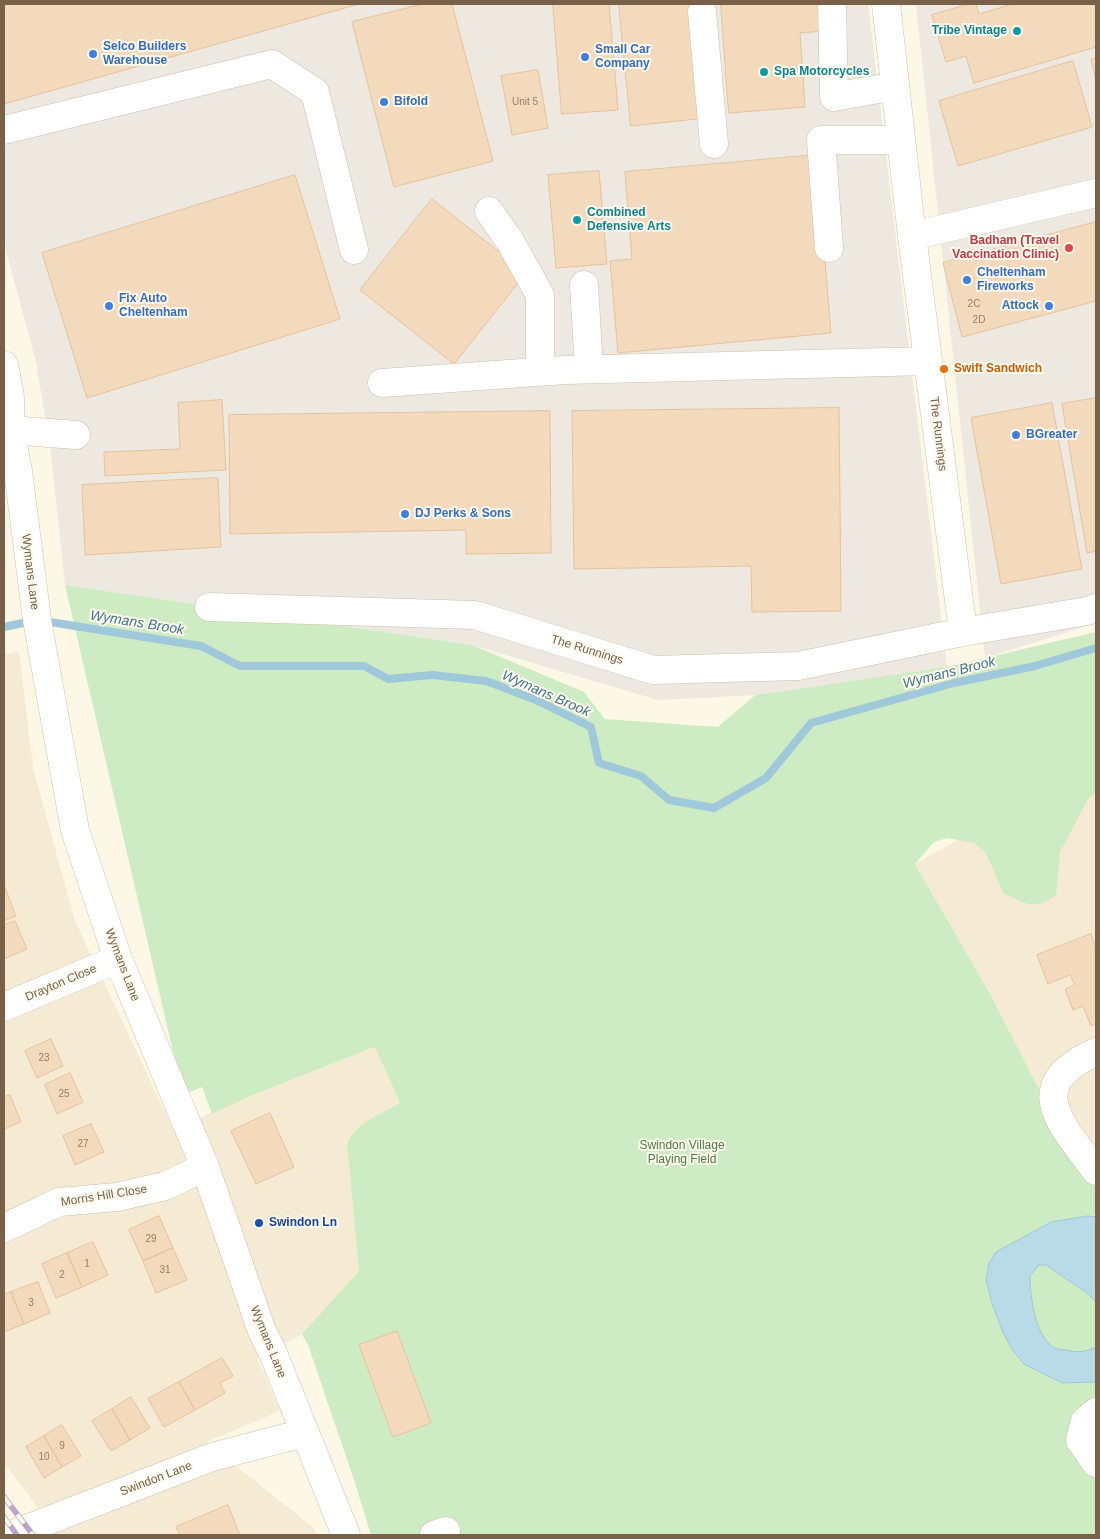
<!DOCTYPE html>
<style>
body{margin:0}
#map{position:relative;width:1100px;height:1539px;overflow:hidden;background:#fdf7e6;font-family:Helvetica,sans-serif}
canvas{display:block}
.frame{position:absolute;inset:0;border:5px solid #786049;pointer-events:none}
</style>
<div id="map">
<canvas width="1100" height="1539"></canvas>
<div class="frame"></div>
</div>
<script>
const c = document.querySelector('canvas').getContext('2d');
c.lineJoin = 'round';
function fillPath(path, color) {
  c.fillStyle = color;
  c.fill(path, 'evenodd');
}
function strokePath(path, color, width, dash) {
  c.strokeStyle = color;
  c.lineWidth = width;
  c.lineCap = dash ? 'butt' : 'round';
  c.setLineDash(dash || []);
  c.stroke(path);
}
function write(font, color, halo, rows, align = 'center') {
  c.font = font + ' Helvetica,sans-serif';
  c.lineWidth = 4;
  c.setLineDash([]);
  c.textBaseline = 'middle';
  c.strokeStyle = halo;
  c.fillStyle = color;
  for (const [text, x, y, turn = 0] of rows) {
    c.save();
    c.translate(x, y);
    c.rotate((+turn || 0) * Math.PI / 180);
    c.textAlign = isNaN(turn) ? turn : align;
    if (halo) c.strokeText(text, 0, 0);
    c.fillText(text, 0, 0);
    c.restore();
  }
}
const residential = new Path2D(`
 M19 651 33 768 75 921 173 1129 248 1097 376 1047 400 1104 370 1119 347 1145 359 1271 302 1334 257 1358 280 1411 206 1442 314 1528 316 1535H58L4 1462V655Z
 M1096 763V1159L1041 1093 989 992 915 864Z`);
const industrial = new Path2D(`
 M4 4H868L947 667 755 695 658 700 472 645 65 585 50 445 36 362 4 243Z
 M916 4H1096V623L985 658Z`);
const green = new Path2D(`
 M65 585 472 645 584 692 605 719 718 727 755 695 947 667 1096 632V792L1088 799 1060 852 1056 895C1033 912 1025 903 1003 893L986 853 975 843 947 838 934 842 915 864 989 992 1041 1093 1067 1157 1080 1149 1096 1171V1412L1085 1421 1096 1463V1535H371L354 1480 308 1345 302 1334 359 1271 347 1145C355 1122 380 1115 400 1103L375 1047 248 1097 212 1114 202 1087 183 1095Z`);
const water = new Path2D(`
 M1088 1216 1096 1217V1302L1087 1293 1046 1265H1039L1030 1276C1030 1296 1035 1337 1055 1348 1057 1349 1063 1350 1066 1350 1077 1353 1086 1352 1096 1347V1382L1062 1383 1024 1364 1011 1348 1002 1330 992 1303 986 1280 989 1263 996 1252 1051 1222Z`);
const stream = new Path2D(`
 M4 627 37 620 201 646 240 666H364L388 679 432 675 486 681 536 700 591 727 599 763 641 776 669 800 714 808 766 778 811 723 954 683 1035 666 1096 648`);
const building = new Path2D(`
 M4 4H359L4 104Z
 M423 4H452L493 161 394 187 352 22Z
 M553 4H609L618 110 562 114Z
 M619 4H695L706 118 631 126Z
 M721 4H820L822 31 800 33 805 107 729 113Z
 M969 4H976L979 14 1013 4H1096V47L974 83 966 56 946 62 932 15Z
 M1096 58V80L1091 60Z
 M1073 61 1092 127 958 166 939 101Z
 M538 70 548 128 512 135 501 76Z
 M816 155 831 333 618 353 610 261 632 259 625 172Z
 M599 171 607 264 556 268 548 175Z
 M295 175 340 319 87 398 42 253Z
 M432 199 526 273 454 364 360 290Z
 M1096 222V301L962 337 943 263Z
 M1096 398V551L1087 553 1062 404Z
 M222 400 226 470 105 476 104 452 180 449 178 403Z
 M1052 403 1082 569 1001 584 971 418Z
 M839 408 841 611 752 612 751 566 574 569 572 411Z
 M550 411 551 553 466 554V530L230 534 229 415Z
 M218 478 221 547 85 555 82 485Z
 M4 885 16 916 4 921Z
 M15 921 27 949 4 959V925Z
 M1091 934 1096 948V1024L1091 1026 1083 1006 1073 1010 1065 989 1075 985 1070 975 1048 984 1037 955Z
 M51 1039 63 1066 37 1078 25 1051Z
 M70 1073 83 1102 57 1114 45 1085Z
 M10 1095 21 1122 4 1129V1097Z
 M270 1113 294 1167 256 1184 231 1131Z
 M91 1124 104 1152 75 1165 63 1136Z
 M159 1216 173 1248 143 1261 129 1230Z
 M93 1242 108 1275 82 1287 67 1253Z
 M173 1248 187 1280 156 1293 143 1261Z
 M67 1253 82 1287 56 1298 42 1264Z
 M38 1282 50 1313 24 1324 11 1292Z
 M11 1292 24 1324 4 1332V1295Z
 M397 1331 431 1423 393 1437 359 1345Z
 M222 1358 233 1376 220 1383 225 1393 195 1410 179 1382Z
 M179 1382 195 1410 164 1427 148 1399Z
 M131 1397 150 1428 130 1440 112 1409Z
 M112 1409 130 1440 111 1451 92 1421Z
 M62 1425 81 1456 62 1467 44 1436Z
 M44 1436 62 1467 44 1478 26 1447Z
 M228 1505 240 1535H180L176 1527Z`);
const minor = new Path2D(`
 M832 4 834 97 895 86
 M886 4 912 236 963 632
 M702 12 714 144
 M4 130 272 64 315 92 354 250
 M489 211 511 243 540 295V371
 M912 236 1096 193
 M829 248 821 140H901
 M584 285 589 369
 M4 365 10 397V430L18 471 37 620 75 830 118 959 205 1167 262 1331 273 1353 346 1535
 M382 383 565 370 928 361
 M10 430 76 435
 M209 607 475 615 653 670 798 666 963 632 1087 611 1096 608
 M4 1007 118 959
 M1096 1052C1020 1085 1062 1125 1096 1171
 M4 1228 59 1202 117 1197 165 1186 205 1167
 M1096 1412 1085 1421 1080 1440 1096 1463
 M11 1535 212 1457 304 1433
 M434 1535 446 1531`);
const rail = new Path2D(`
 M4 1497 33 1535
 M4 1517 17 1535`);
const markers = [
 [1017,31,5,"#0f9aa8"],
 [93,54,5,"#3f7fe0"],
 [585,57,5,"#3f7fe0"],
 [764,72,5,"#0f9aa8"],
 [384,102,5,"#3f7fe0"],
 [577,220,5,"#0f9aa8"],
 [1069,248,5,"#e0444e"],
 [967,280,5,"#3f7fe0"],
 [109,306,5,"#3f7fe0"],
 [1049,306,5,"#3f7fe0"],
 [944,369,5,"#e8710a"],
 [1016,435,5,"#3f7fe0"],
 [405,514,5,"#3f7fe0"],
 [259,1223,5,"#1a4fb4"]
];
const numberNames = [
 ["Unit 5",525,102],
 ["2C",974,304],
 ["2D",979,320],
 ["23",44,1058],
 ["25",64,1094],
 ["27",83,1144],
 ["29",151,1239],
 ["1",87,1264],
 ["31",165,1270],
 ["2",62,1275],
 ["3",31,1303],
 ["9",62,1446],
 ["10",44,1457]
];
const cultureNames = [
 ["Tribe Vintage",1007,31,"right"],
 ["Spa Motorcycles",774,72],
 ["Combined",587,213],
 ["Defensive Arts",587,227]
];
const shopNames = [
 ["Selco Builders",103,47],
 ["Warehouse",103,61],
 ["Small Car",595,50],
 ["Company",595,64],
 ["Bifold",394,102],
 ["Cheltenham",977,273],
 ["Fireworks",977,287],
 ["Fix Auto",119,299],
 ["Cheltenham",119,313],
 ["Attock",1039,306,"right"],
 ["BGreater",1026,435],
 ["DJ Perks & Sons",415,514]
];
const healthNames = [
 ["Badham (Travel",1059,241],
 ["Vaccination Clinic)",1059,255]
];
const foodNames = [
 ["Swift Sandwich",954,369]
];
const streetNames = [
 ["The Runnings",938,434,83],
 ["Wymans Lane",30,572,83],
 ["The Runnings",587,650,17],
 ["Wymans Lane",122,965,69],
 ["Drayton Close",61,983,-23],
 ["Morris Hill Close",104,1196,-9],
 ["Wymans Lane",268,1342,68],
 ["Swindon Lane",156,1479,-21]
];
const parkNames = [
 ["Swindon Village",682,1146],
 ["Playing Field",682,1160]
];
const transitNames = [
 ["Swindon Ln",269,1223]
];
const waterNames = [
 ["Wymans Brook",137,623,9],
 ["Wymans Brook",949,673,-14],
 ["Wymans Brook",546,694,24]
];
fillPath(residential, '#f5ead4');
fillPath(industrial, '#ede8e0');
fillPath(green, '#ceecc3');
fillPath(water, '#b9dbe8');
strokePath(water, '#9fc9da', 1);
strokePath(stream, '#9fc9da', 8);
fillPath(building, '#f4dabc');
strokePath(building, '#e7c29c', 1);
strokePath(minor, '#cfc0ab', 29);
strokePath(minor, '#fff', 28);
strokePath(rail, '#bca3c8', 5.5);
strokePath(rail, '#fffaed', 4, [11]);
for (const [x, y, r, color] of markers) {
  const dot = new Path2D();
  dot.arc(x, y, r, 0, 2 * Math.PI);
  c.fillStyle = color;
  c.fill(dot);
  strokePath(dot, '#fffaed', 2);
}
write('10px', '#977e66', null, numberNames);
write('bold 12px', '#0d838f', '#fffaed', cultureNames, 'left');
write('bold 12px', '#366cbe', '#fffaed', shopNames, 'left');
write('bold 12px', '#be3a42', '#fffaed', healthNames, 'right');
write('bold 12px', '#c56008', '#fffaed', foodNames, 'left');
write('12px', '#786049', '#fffaed', streetNames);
write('12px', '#4b7e41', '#fffaed', parkNames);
write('bold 12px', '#164399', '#fffaed', transitNames, 'left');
write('italic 14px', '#41768c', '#fffaed', waterNames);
</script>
